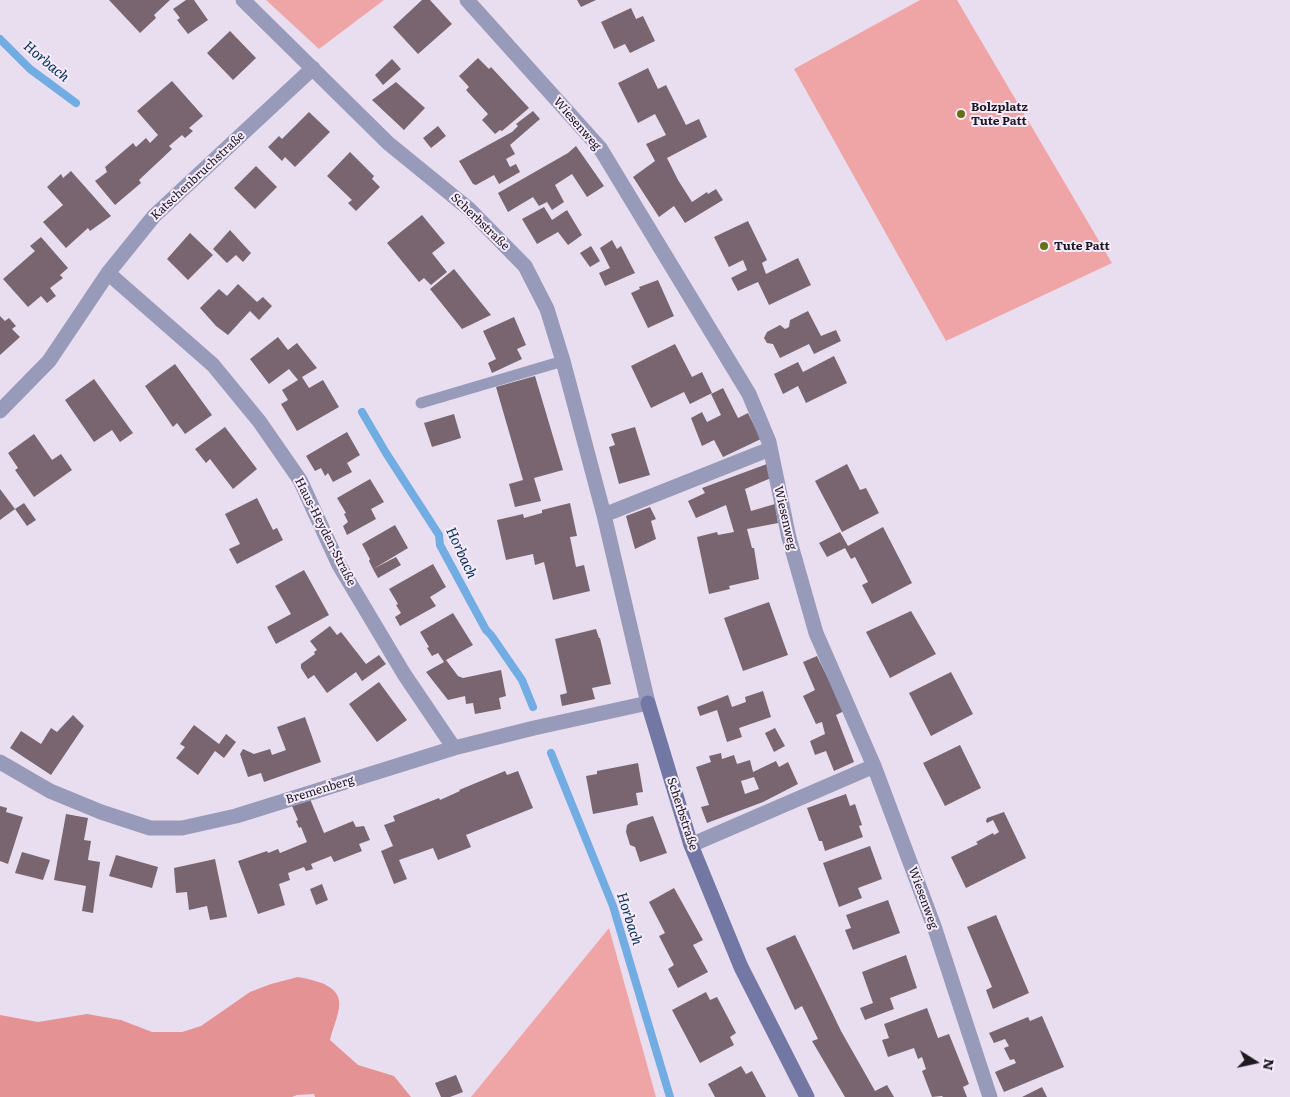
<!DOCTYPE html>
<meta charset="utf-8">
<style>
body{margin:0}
#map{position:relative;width:1290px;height:1097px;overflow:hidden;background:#e9def0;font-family:Literata,serif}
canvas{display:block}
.north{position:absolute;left:1230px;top:1037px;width:50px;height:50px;-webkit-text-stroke:4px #f6ebfd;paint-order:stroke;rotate:100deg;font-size:14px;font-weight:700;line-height:20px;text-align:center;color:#1d191f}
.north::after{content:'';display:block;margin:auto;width:18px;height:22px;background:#1d191f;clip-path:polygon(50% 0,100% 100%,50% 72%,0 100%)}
</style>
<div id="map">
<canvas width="1290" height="1097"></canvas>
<div class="north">N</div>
</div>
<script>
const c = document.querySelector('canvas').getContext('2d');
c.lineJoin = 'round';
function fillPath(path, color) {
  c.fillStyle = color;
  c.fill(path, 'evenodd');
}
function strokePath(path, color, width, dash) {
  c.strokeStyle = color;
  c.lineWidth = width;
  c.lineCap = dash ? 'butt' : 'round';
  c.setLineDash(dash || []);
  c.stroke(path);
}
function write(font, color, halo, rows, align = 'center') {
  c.font = font + ' Literata,serif';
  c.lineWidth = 4;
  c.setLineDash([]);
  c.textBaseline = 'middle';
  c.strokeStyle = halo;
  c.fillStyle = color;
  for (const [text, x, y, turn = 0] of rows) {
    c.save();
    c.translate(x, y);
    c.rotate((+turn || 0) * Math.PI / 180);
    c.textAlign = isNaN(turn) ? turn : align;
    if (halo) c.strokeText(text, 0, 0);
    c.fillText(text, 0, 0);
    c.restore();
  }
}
const green = new Path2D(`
 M266 0H384L319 49Z
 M920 0H957L1112 263 946 341 794 69Z
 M609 928 656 1097H471Z`);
const forest = new Path2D(`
 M298 977C318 981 346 986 338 1013 336 1022 332 1030 330 1040L358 1065 394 1076 411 1097H315L314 1094 297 1095 292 1097H0V1015L38 1022 87 1014 121 1020 152 1032H182L201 1026 250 992 271 984Z`);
const stream = new Path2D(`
 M0 39 30 69 76 103
 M362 412 386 453 439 535 440 545 486 630 491 635 522 680 533 707
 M551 753 613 906 670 1097`);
const building = new Path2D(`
 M109 0H170L154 15 156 18 140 33Z
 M186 0H194L208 20 188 34 177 20 180 18 173 9Z
 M422 0H430L452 24 418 54 393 27Z
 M577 0H596L581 7Z
 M631 8 636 19 643 16 655 41 630 53 625 44 614 49 601 22Z
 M230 31 256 58 233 80 207 53Z
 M478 58 489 69 491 67 529 108 502 131 500 130 495 134 482 120 488 114 466 90 469 87 459 76Z
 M392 59 401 69 383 85 375 75Z
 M648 68 658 89 666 85 686 125 699 119 707 137 667 158 678 180 692 202 707 192 708 194 716 189 723 200 685 223 674 206 659 217 633 177 655 161 646 144 666 135 655 114 638 123 618 83Z
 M172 81 203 116 189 128 193 131 185 138 182 135 169 146 172 149 139 180 141 183 115 205 95 181 107 172 105 167 133 143 136 147 146 138 150 143 158 135 137 111Z
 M396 82 425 108 404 130 372 100Z
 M533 111 540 119 510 145 515 154 506 159 510 167 516 164 520 172 499 184 494 175 476 185 473 184 459 161 512 132 518 126 516 124Z
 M309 112 330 132 295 167 285 157 282 161 268 147 279 136 282 139Z
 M438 126 446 136 431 148 423 138Z
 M576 146 604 186 587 197 572 174 555 185 564 202 552 210 547 202 539 206 533 197 508 212 498 193 568 153Z
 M350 152 374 176 372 179 380 187 356 211 348 203 352 200 327 176Z
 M256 166 277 187 255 209 234 188Z
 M71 171 111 216 90 231 88 228 66 248 43 222 63 205 47 187 61 174 63 178Z
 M544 207 552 220 567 210 582 235 568 245 558 232 537 244 522 219Z
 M422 215 445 243 432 253 447 272 431 285 424 278 419 282 387 243Z
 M748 221 767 260 762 263 766 274 798 258 811 285 769 305 758 282 738 291 731 278 747 270 743 260 729 267 714 237Z
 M230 230 251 253 243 262 236 255 227 263 213 249Z
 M190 233 213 255 188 280 167 259Z
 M41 237 68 268 60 275 63 278 50 288 56 296 47 303 41 296 28 307 3 279 35 251 30 246Z
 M612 240 617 249 621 246 635 273 605 286 599 273 610 268 600 248Z
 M591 246 600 261 590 267 580 253Z
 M454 269 491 315 462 329 430 289Z
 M658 280 674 316 648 328 631 293 640 289 639 287Z
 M238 284 257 302 263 297 272 306 259 320 250 311 228 335 216 326 200 308 219 289 227 296Z
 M808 311 821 336 836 330 841 341 814 354 809 344 780 358 773 344 767 343 764 338 767 332 780 325 785 329 789 327 790 320Z
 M0 316 5 321 9 318 16 326 12 329 20 337 0 355Z
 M514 317 526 345 517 349 522 359 492 373 488 363 496 359 483 331Z
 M278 337 288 350 297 343 317 368 302 377 309 388 323 380 339 407 297 431 281 404 288 400 282 390 298 380 289 369 269 384 250 359Z
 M675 344 692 377 702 372 712 393 690 404 684 392 651 408 631 366Z
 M834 356 847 383 806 403 798 386 783 394 774 374 798 362 803 372Z
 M175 364 212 415 185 434 177 423 173 427 145 386Z
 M535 376 563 470 534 478 541 501 515 507 509 484 523 480 496 387Z
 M94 379 133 433 120 442 112 430 94 442 65 400Z
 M723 388 738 418 748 413 761 439 723 457 714 440 702 446 691 418 702 412 707 422 721 415 711 394Z
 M454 414 461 438 432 447 424 423Z
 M225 427 257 469 233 489 210 459 206 463 195 449Z
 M635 427 650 475 619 484 609 447 615 445 611 434Z
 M347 432 360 455 347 463 352 472 333 482 328 473 325 476 321 468 315 471 306 456Z
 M34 434 52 460 61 454 72 470 34 497 15 470 18 468 8 453Z
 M767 464 771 478 745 489 751 511 775 504 778 523 747 529 752 548H754L759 579 729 586 730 589 709 594 697 537 717 532 718 535 734 532 726 505 696 518 688 501 705 493 702 488Z
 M847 464 860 490 866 488 879 513 842 532 815 481Z
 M370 479 384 502 371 509 376 519 347 535 343 526 348 522 344 514 346 513 337 498Z
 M0 489 15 509 24 503 36 520 27 526 15 509 0 520Z
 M257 498 273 530 277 528 283 540 237 564 229 549 240 544 225 514Z
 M570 503 577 536 570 537 576 567 584 565 590 591 553 600 544 562 535 565 533 554 506 560 497 520 523 514 524 518 542 513V510Z
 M650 507 656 519 651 521 656 539 635 549 626 516Z
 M395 525 408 548 373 569 369 561 370 559 362 544Z
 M883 527 912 583 872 604 862 585 868 582 855 557 851 559 845 548 827 557 819 543 840 532 848 546Z
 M396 557 401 565 378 578 373 569Z
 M433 564 446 587 430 597 436 606 400 626 395 617 401 613 396 605 398 604 389 589Z
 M304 570 329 615 276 644 267 627 291 614 275 586Z
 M769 602 788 655 743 671 724 618Z
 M911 611 936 654 890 678 866 632Z
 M453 613 473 645 446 660 458 676 463 678 501 670 506 696 499 698 501 709 475 714 473 703 466 704 465 696 448 700 426 672 444 662 438 653 432 656 427 648 429 647 420 632Z
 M330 626 337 635 341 632 366 664 379 655 386 664 362 681 356 672 327 693 314 675 308 679 301 668V664L315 654 314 652 317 650 310 641Z
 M596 629 599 638H600L611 684 592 688 595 699 562 706 560 695 567 693 555 639Z
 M817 656 844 711 836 715 854 762 834 771 826 751 815 755 810 741 825 734 822 722 816 724 803 696 815 690 803 662Z
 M951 672 973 714 931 736 909 693Z
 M379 682 407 720 377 742 349 704Z
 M763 691 771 717 739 728 742 737 727 742 717 710 700 716 697 707 728 695 732 707 746 702 745 697Z
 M73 715 84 726 51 775 10 748 21 731 41 744 51 728 57 732Z
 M305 717 321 762 264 782 261 773 248 777 240 754 243 749 254 754 270 749 272 755 286 750 277 727Z
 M194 725 219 744 226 734 236 742 224 758 215 751 198 775 176 758 185 747 180 744Z
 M775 728 785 746 774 752 765 733Z
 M960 745 981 788 945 806 923 763Z
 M721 753 722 759 734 755 737 764 750 760 753 772 776 761 779 767 788 762 798 784 763 802 707 823 701 807 709 805 696 767 711 762 709 756ZM754 777 759 789 745 794 741 781Z
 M638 763 643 792 636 793 638 805 593 814 586 776 597 774V771Z
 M505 771 507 775 518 771 533 808 466 835 471 847 438 860 433 848 399 860 407 879 394 884 381 851 393 846 384 825 395 821 393 816 439 798 440 800 460 791 459 790Z
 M846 794 850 806 855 804 862 825 859 826 863 837 825 851 822 841H819L807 808Z
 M310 799 324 833 353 821 356 827 364 826 370 840 359 844 362 851 334 862 331 856 311 864 313 869 306 871 304 867 288 873 290 880 279 884 285 905 258 914 238 861 267 851 268 853 278 849 280 853 307 842 301 827 299 828 296 821 298 820 292 806Z
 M0 806 7 808 6 812 23 817 8 864 0 861Z
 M1004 812 1026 858 966 888 951 857 978 844 976 842 993 833 994 835 999 832 993 820 987 823 986 821 987 818Z
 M66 814 88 818 84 840 91 841 88 860 100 862 93 913 82 911 86 886 54 880Z
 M653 816 667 853 640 862 635 847 630 845 626 832 627 825 631 822Z
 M870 846 882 879 858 888 862 898 839 907 823 863Z
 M22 852 50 860 43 880 15 873Z
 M116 855 158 867 152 888 109 876Z
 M215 859 227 917 210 920 207 906 189 910 187 892 176 893 174 868Z
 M322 884 328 900 316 905 310 889Z
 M674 888 703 940 693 945 708 972 678 988 668 969 674 965 659 936 665 933 649 902Z
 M888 900 900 933 853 950 845 930 851 928 846 915Z
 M996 915 1029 993 993 1009 986 990 992 987 967 927Z
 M795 935 841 1031 875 1091 887 1085 894 1097H845L812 1041 818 1039 802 1006 795 1010 766 948Z
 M906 955 917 988 890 998 894 1009 865 1020 860 1008 873 1003 862 972Z
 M706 992 710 1000 717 997 736 1033 730 1037 734 1045 700 1063 672 1010Z
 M927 1008 938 1038 949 1034 969 1084 963 1087 967 1097H943L942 1096 932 1097 922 1071 926 1069 922 1057 918 1059 914 1048 888 1057 882 1040 889 1038 884 1024Z
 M1042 1016 1064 1067 1004 1092 995 1072 1016 1063 1014 1059 1010 1060 1004 1048 1009 1046 1005 1039 994 1043 989 1033 1028 1017 1030 1021Z
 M741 1066 746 1074 752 1071 766 1097H715L708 1084Z
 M456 1075 463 1092 450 1097H441L435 1083Z
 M1042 1087 1047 1097H1022Z`);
const lane = new Path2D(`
 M421 403 563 361`);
const street = new Path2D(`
 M467 0 600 148 749 394 769 442 789 538 816 633 874 766 935 929 990 1097
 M108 273 213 365 259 421 300 480 339 565 404 674 454 748
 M0 411 49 361 108 273 154 216 313 68
 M604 515 770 449
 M0 762 50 791 101 812 150 828H182L236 816 454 748 534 728 648 703 604 515 563 361 547 309 525 266 469 209 388 143 243 0
 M691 845 874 766`);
const secondary = new Path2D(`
 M648 703 691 845 741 967 807 1097`);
const markers = [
 [961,114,5,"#646f17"],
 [1044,246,5,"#646f17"]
];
const poiNames = [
 ["Bolzplatz",971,107],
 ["Tute Patt",971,121],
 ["Tute Patt",1054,246]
];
const streetNames = [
 ["Wiesenweg",577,124,49],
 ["Katschenbruchstraße",198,176,-43],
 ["Scherbstraße",480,222,44],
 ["Wiesenweg",785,518,77],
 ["Haus-Heyden-Straße",325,532,63],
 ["Bremenberg",320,790,-17],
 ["Scherbstraße",682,814,72],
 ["Wiesenweg",923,898,70]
];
const waterNames = [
 ["Horbach",46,62,40],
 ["Horbach",461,553,65],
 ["Horbach",629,919,72]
];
fillPath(green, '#efa5a6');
fillPath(forest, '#e59294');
strokePath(stream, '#71ace3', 8);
fillPath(building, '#78656f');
strokePath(lane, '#979ab9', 11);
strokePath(street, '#979ab9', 15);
strokePath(secondary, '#7377a4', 15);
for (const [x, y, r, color] of markers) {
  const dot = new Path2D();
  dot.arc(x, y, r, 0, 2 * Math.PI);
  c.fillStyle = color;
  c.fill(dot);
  strokePath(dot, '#f6ebfd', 2);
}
write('bold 12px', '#1d191f', '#f6ebfd', poiNames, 'left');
write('12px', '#1d191f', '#f6ebfd', streetNames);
write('italic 14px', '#002d50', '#f6ebfd', waterNames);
</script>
